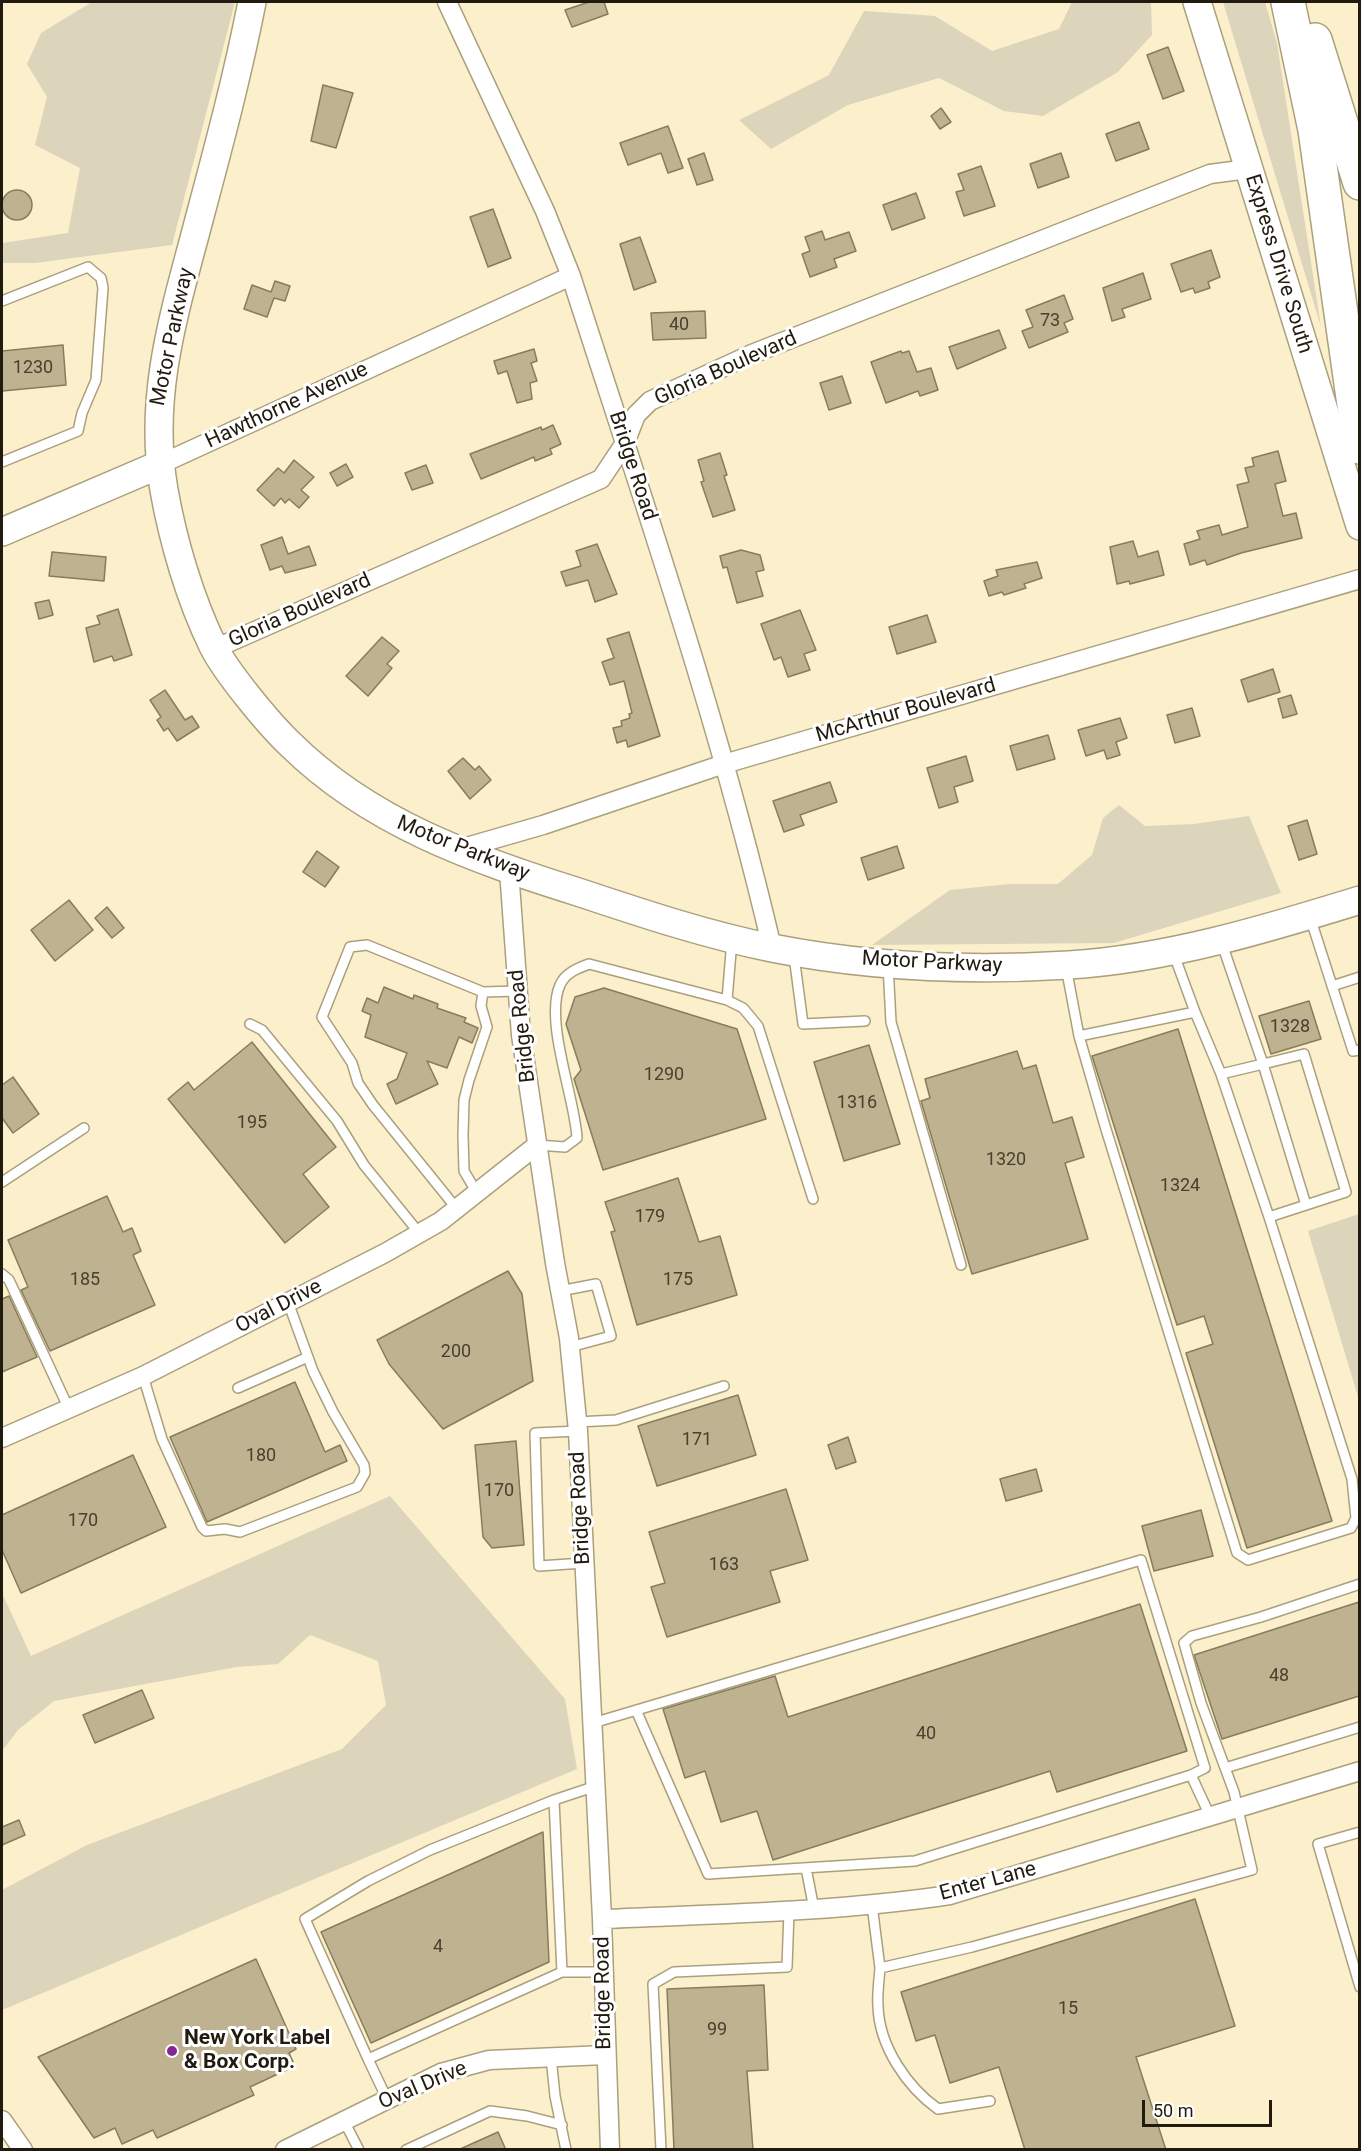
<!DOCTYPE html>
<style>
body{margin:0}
#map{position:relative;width:1361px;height:2151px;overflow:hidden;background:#fcefcb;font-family:Roboto,sans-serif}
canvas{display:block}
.frame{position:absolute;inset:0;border:3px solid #201b0e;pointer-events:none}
.scale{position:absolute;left:1142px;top:2100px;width:130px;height:27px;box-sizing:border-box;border:3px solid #201b0e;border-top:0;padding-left:8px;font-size:18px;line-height:21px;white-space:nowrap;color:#201b0e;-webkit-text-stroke:4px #fff;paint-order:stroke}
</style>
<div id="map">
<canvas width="1361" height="2151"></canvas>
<div class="frame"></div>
<div class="scale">50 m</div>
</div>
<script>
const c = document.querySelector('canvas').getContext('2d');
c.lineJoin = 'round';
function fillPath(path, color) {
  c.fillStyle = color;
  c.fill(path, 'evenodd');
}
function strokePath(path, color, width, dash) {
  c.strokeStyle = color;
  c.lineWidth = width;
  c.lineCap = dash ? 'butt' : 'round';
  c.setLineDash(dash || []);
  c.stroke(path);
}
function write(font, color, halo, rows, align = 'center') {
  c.font = font + ' Roboto,sans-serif';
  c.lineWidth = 6;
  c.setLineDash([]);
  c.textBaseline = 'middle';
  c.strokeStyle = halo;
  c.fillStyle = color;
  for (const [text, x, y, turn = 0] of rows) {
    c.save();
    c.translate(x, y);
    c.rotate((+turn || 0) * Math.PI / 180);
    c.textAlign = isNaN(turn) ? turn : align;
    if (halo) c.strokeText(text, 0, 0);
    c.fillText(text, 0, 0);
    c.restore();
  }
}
const green = new Path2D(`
 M92 2H235L172 245 35 263H2V243L68 233 80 168 35 145 47 97 27 64 41 33Z
 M1072 2H1151L1152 35 1118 72 1043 116 1004 111 939 78 848 105 771 149 739 120 829 75 864 11 935 16 992 51 1059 29Z
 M1223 2H1265L1277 43 1321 327Z
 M1119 805 1145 826 1194 824 1249 816 1281 893 1114 943 872 945 950 890 1009 884H1058L1092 855 1103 818Z
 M1359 1214H1360L1359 1400 1308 1231Z
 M390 1496 565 1699 577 1769 2 2010V1890L87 1845 342 1749 386 1705 378 1661 310 1635 278 1664 237 1667 54 1701 18 1730 2 1751V1593L31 1656Z`);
const building = new Path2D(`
 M589 2H604L608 14 572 27 565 10Z
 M1168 47 1184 91 1163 99 1147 55Z
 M323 85 353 93 336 148 311 141Z
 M941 108 951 122 940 129 931 116Z
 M1139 122 1149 149 1116 161 1106 134Z
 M668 126 683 168 668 173 661 153 628 165 620 143Z
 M704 153 713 180 697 185 688 159Z
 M1061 153 1069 177 1038 188 1030 164Z
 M981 166 995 206 964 216 956 192 964 190 958 174Z
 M2 205a15 15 0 1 1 30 0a15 15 0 1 1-30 0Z
 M916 193 925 218 892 230 883 205Z
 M493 209 511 258 488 267 470 217Z
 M822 231 825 240 849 232 856 251 834 259 837 267 810 277 802 254 810 251 805 237Z
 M640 237 656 282 634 290 620 244Z
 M1211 250 1220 277 1208 282 1210 288 1195 293 1193 288 1181 292 1171 264Z
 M1143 273 1151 299 1122 309 1125 317 1112 321 1103 288Z
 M275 281 290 286 285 301 274 298 267 317 244 309 252 285 271 292Z
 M1064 295 1073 319 1064 323 1068 332 1029 348 1022 331 1033 327 1026 310Z
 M705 311 706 338 653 340 651 313Z
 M999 330 1006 348 957 369 949 347Z
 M63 345 66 385 2 391V351Z
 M534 349 537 361 531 363 537 381 530 383 532 399 517 403 507 371 498 374 494 361Z
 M901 351 902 353 909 351 917 372 931 368 938 390 920 396 918 391 886 403 871 362Z
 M842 376 851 403 829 410 820 383Z
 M553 425 561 444 550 449 552 454 535 461 534 457 481 479 470 454 541 427 542 430Z
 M1278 451 1286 481 1275 484 1283 516 1296 513 1302 538 1241 553 1207 565 1205 560 1190 565 1184 544 1200 539 1197 531 1219 525 1222 535 1248 527 1237 485 1249 482 1245 468 1254 466 1252 458Z
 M720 453 727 475 724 476 735 510 713 517 701 482 704 481 698 460Z
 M294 460 314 477 301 490 309 497 299 508 289 499 285 503 281 498 274 506 257 490 278 468 284 473Z
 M346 464 353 477 337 486 330 473Z
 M426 465 433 483 412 490 405 473Z
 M282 537 288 554 309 546 316 565 285 573 282 566 270 570 261 545Z
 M1133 541 1138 557 1158 551 1164 575 1130 584 1129 581 1117 584 1110 547Z
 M597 544 617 594 595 602 588 580 566 586 561 572 581 566 576 551Z
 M741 550 760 555 764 570 756 572 763 596 737 603 727 567 723 568 720 556Z
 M52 552 106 557 104 581 49 576Z
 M1037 562 1042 578 1024 584 1026 588 1004 595 1002 592 989 596 984 581 998 576 996 570Z
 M49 600 53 615 39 619 35 603Z
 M118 609 132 655 114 661 112 656 94 662 86 628 100 624 97 616Z
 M800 610 816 650 804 654 810 670 788 677 781 657 774 660 761 624Z
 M927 615 936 642 897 654 889 627Z
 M629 632 660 736 628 747 626 740 617 743 613 728 622 726 621 721 630 718 629 714 632 713 624 681 610 685 602 662 614 658 607 639Z
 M382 637 399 651 387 664 392 668 368 696 346 676Z
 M1273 669 1280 692 1248 702 1241 680Z
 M165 690 185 720 192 716 199 727 177 741 168 728 164 731 157 720 161 717 150 700Z
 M1291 695 1297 714 1283 718 1278 699Z
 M1192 708 1200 736 1175 743 1167 715Z
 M1120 718 1127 738 1116 742 1120 755 1107 759 1104 750 1086 756 1078 730Z
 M1048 735 1055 759 1017 770 1010 746Z
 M966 756 973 781 954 787 958 802 939 808 927 768Z
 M463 758 475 770 479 766 491 780 470 799 448 771Z
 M830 782 837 802 800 815 804 825 784 832 773 801Z
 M1307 820 1317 854 1299 860 1288 826Z
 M897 846 904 868 868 880 861 858Z
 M317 851 339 867 325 887 303 872Z
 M69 900 93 930 55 961 31 930Z
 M107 907 124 928 112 938 95 918Z
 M384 987 413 999 414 995 438 1004 437 1008 466 1018 464 1022 478 1028 472 1043 459 1037 447 1068 427 1061 438 1084 396 1104 387 1084 397 1079 407 1053 365 1037 371 1015 362 1011 367 998 378 1003Z
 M604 988 737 1029 766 1119 603 1170 574 1079 581 1070 566 1024 575 997Z
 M1309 1001 1321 1039 1271 1054 1259 1016Z
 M1178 1029 1332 1521 1247 1548 1186 1353 1213 1344 1204 1316 1177 1325 1092 1056Z
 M252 1042 336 1147 303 1174 329 1207 285 1243 168 1099 188 1082 194 1090Z
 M869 1045 900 1144 844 1161 814 1062Z
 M1017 1051 1023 1069 1036 1065 1053 1123 1072 1117 1084 1157 1065 1163 1088 1239 972 1274 921 1101 930 1098 925 1079Z
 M13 1077 39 1114 13 1133 2 1118V1085Z
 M678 1178 699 1242 720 1236 737 1295 637 1325 611 1232 615 1231 605 1202Z
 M107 1196 123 1232 132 1228 141 1251 133 1255 155 1305 50 1351 21 1290 28 1287 8 1240Z
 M508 1271 522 1294 533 1381 443 1429 389 1364 377 1340Z
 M9 1296 37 1357 2 1372V1299Z
 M295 1382 325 1452 340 1445 347 1461 207 1522 170 1437Z
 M738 1395 756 1455 657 1486 638 1426Z
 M848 1437 856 1462 836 1469 828 1445Z
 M516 1441 524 1545 492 1548 483 1537 475 1445Z
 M133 1455 166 1527 21 1593 2 1550V1515Z
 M1036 1469 1042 1491 1006 1501 1000 1479Z
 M786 1489 808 1560 770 1571 780 1602 667 1637 651 1587 665 1583 649 1532Z
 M1201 1510 1213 1556 1154 1571 1142 1526Z
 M1359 1602V1696L1222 1739 1194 1655Z
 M1140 1604 1187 1751 1057 1792 1050 1771 773 1860 757 1811 721 1822 705 1771 685 1778 663 1709 775 1676 788 1717Z
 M142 1690 154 1718 95 1743 83 1715Z
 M19 1820 25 1835 2 1845V1827Z
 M543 1832 549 1962 371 2043 321 1932Z
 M1195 1899 1235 2026 1136 2057 1166 2150H1025L999 2067 950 2083 935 2035 916 2041 901 1992Z
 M256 1959 296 2049 289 2053 295 2066 250 2087 254 2095 157 2138 153 2130 122 2144 115 2128 94 2138 38 2057Z
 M764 1985 768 2070 747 2071 753 2150H674L667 1989Z
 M498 2132 506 2150H458Z`);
const lane = new Path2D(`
 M2 301 88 267 101 278 103 288 96 380 82 413 78 431 2 462
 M1310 917 1353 1051 1360 1050
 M1173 952 1195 1012
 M794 956 803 1024 865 1021
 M888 965 891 1022 961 1265
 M1066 967 1079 1036 1105 1126 1237 1553 1248 1560 1351 1528 1356 1518 1352 1479 1269 1217 1346 1192 1304 1054 1263 1064 1221 941
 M1332 986 1360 977
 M727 1000 732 940
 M250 1024 262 1030 337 1121 364 1165 420 1234
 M1079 1036 1195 1012 1221 1074 1263 1064 1306 1205
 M1221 1074 1269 1217
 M537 1145 565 1147 577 1138C575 1098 544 1021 560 985 565 973 578 968 589 964L727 1000 743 1008 758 1026 813 1199
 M2 1182 84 1128
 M477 1193 464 1171 463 1135 464 1100 469 1080 487 1027 481 1006 483 992
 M457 1209 373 1105 358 1083 352 1063 322 1017 350 947 367 945 483 992 518 991
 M2 1274 9 1280 69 1409
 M560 1291 596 1284 611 1336 570 1347
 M143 1376 162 1439 202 1527 206 1531 225 1529 240 1532 357 1487 365 1473 364 1465 333 1412 313 1371 288 1302
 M238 1388 308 1357
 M577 1422 616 1420 724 1386
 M578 1431 535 1433 539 1566 584 1563
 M636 1710 708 1874 915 1861 1191 1775
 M593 1723 1141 1560 1205 1768 1191 1775 1210 1816
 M1225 1768 1360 1727
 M596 1786 554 1800 562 1972H603
 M1360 1832 1318 1844 1360 1987
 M806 1868 814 1909
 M872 1905 880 1968 972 1947 1252 1870 1234 1792 1201 1703 1184 1643 1192 1636 1261 1617 1360 1584
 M880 1968C879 1981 877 1994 878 2006 879 2046 907 2087 938 2109L990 2101
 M551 2057 555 2096 566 2150
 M368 2059 305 1919 368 1881 430 1850 554 1800
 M387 2099 368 2059 562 1972
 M344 2121 359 2150
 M406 2150 490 2111 527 2116 562 2125
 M661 2150 653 1984 674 1972 787 1967 789 1911`);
const street = new Path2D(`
 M447 2 545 211 571 276C642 498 719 720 772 948
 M161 464 571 276
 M214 649 601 479 625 443 636 415 650 401 752 354 1210 174 1248 169
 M456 850 543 825 724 764 1360 579
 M509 870 521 1035 555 1263 569 1338 578 1431 602 1919 610 2150
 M2 1438 143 1376 385 1253 441 1221 537 1145
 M602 1919C718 1914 835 1912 950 1895L1360 1771
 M2 2120 23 2150
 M285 2150 441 2073 489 2060 605 2055`);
const secondary = new Path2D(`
 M252 2C238 74 219 145 200 216 176 308 147 394 164 490 173 541 190 599 213 646 226 672 268 723 290 744 370 823 473 859 578 892 641 913 707 935 772 948 868 967 971 971 1069 965 1167 959 1266 929 1360 900
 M1197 2 1360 526
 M2 532 161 464`);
const highway = new Path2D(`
 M1288 2 1315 130 1360 447
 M1315 40 1360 183`);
const markers = [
 [172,2051,6,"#842792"]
];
const numberNames = [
 ["73",1050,321],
 ["40",679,325],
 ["1230",33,368],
 ["1328",1290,1027],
 ["1290",664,1075],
 ["1316",857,1103],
 ["195",252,1123],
 ["1320",1006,1160],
 ["1324",1180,1186],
 ["179",650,1217],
 ["185",85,1280],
 ["175",678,1280],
 ["200",456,1352],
 ["171",697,1440],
 ["180",261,1456],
 ["170",499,1491],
 ["170",83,1521],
 ["163",724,1565],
 ["48",1279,1676],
 ["40",926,1734],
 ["4",438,1947],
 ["15",1068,2009],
 ["99",717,2030]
];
const streetNames = [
 ["Express Drive South",1278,264,73],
 ["Motor Parkway",173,337,-78],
 ["Gloria Boulevard",726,369,-24],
 ["Hawthorne Avenue",287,406,-25],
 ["Bridge Road",632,466,72],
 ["Gloria Boulevard",300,611,-24],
 ["McArthur Boulevard",906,711,-16],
 ["Motor Parkway",463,849,22],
 ["Motor Parkway",932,963,3],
 ["Bridge Road",523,1026,-96],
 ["Oval Drive",279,1307,-27],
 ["Bridge Road",581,1508,-93],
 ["Enter Lane",988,1882,-15],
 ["Bridge Road",604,1993,-91],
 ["Oval Drive",423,2086,-23]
];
const poiNames = [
 ["New York Label",184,2039],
 ["& Box Corp.",184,2063]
];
fillPath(green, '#ddd4bc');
fillPath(building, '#beb290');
strokePath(building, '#877c5b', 1.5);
strokePath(lane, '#aba07d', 12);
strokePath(street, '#aba07d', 21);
strokePath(secondary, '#aba07d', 30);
strokePath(highway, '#aba07d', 36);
strokePath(lane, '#fff', 9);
strokePath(street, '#fff', 18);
strokePath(secondary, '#fff', 27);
strokePath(highway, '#fff', 33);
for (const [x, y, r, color] of markers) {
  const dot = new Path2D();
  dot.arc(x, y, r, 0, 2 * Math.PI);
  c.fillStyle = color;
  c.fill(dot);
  strokePath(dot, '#fff', 2);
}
write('18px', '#48412e', null, numberNames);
write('21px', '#201b0e', '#fff', streetNames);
write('bold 21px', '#201b0e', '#fff', poiNames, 'left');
</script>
